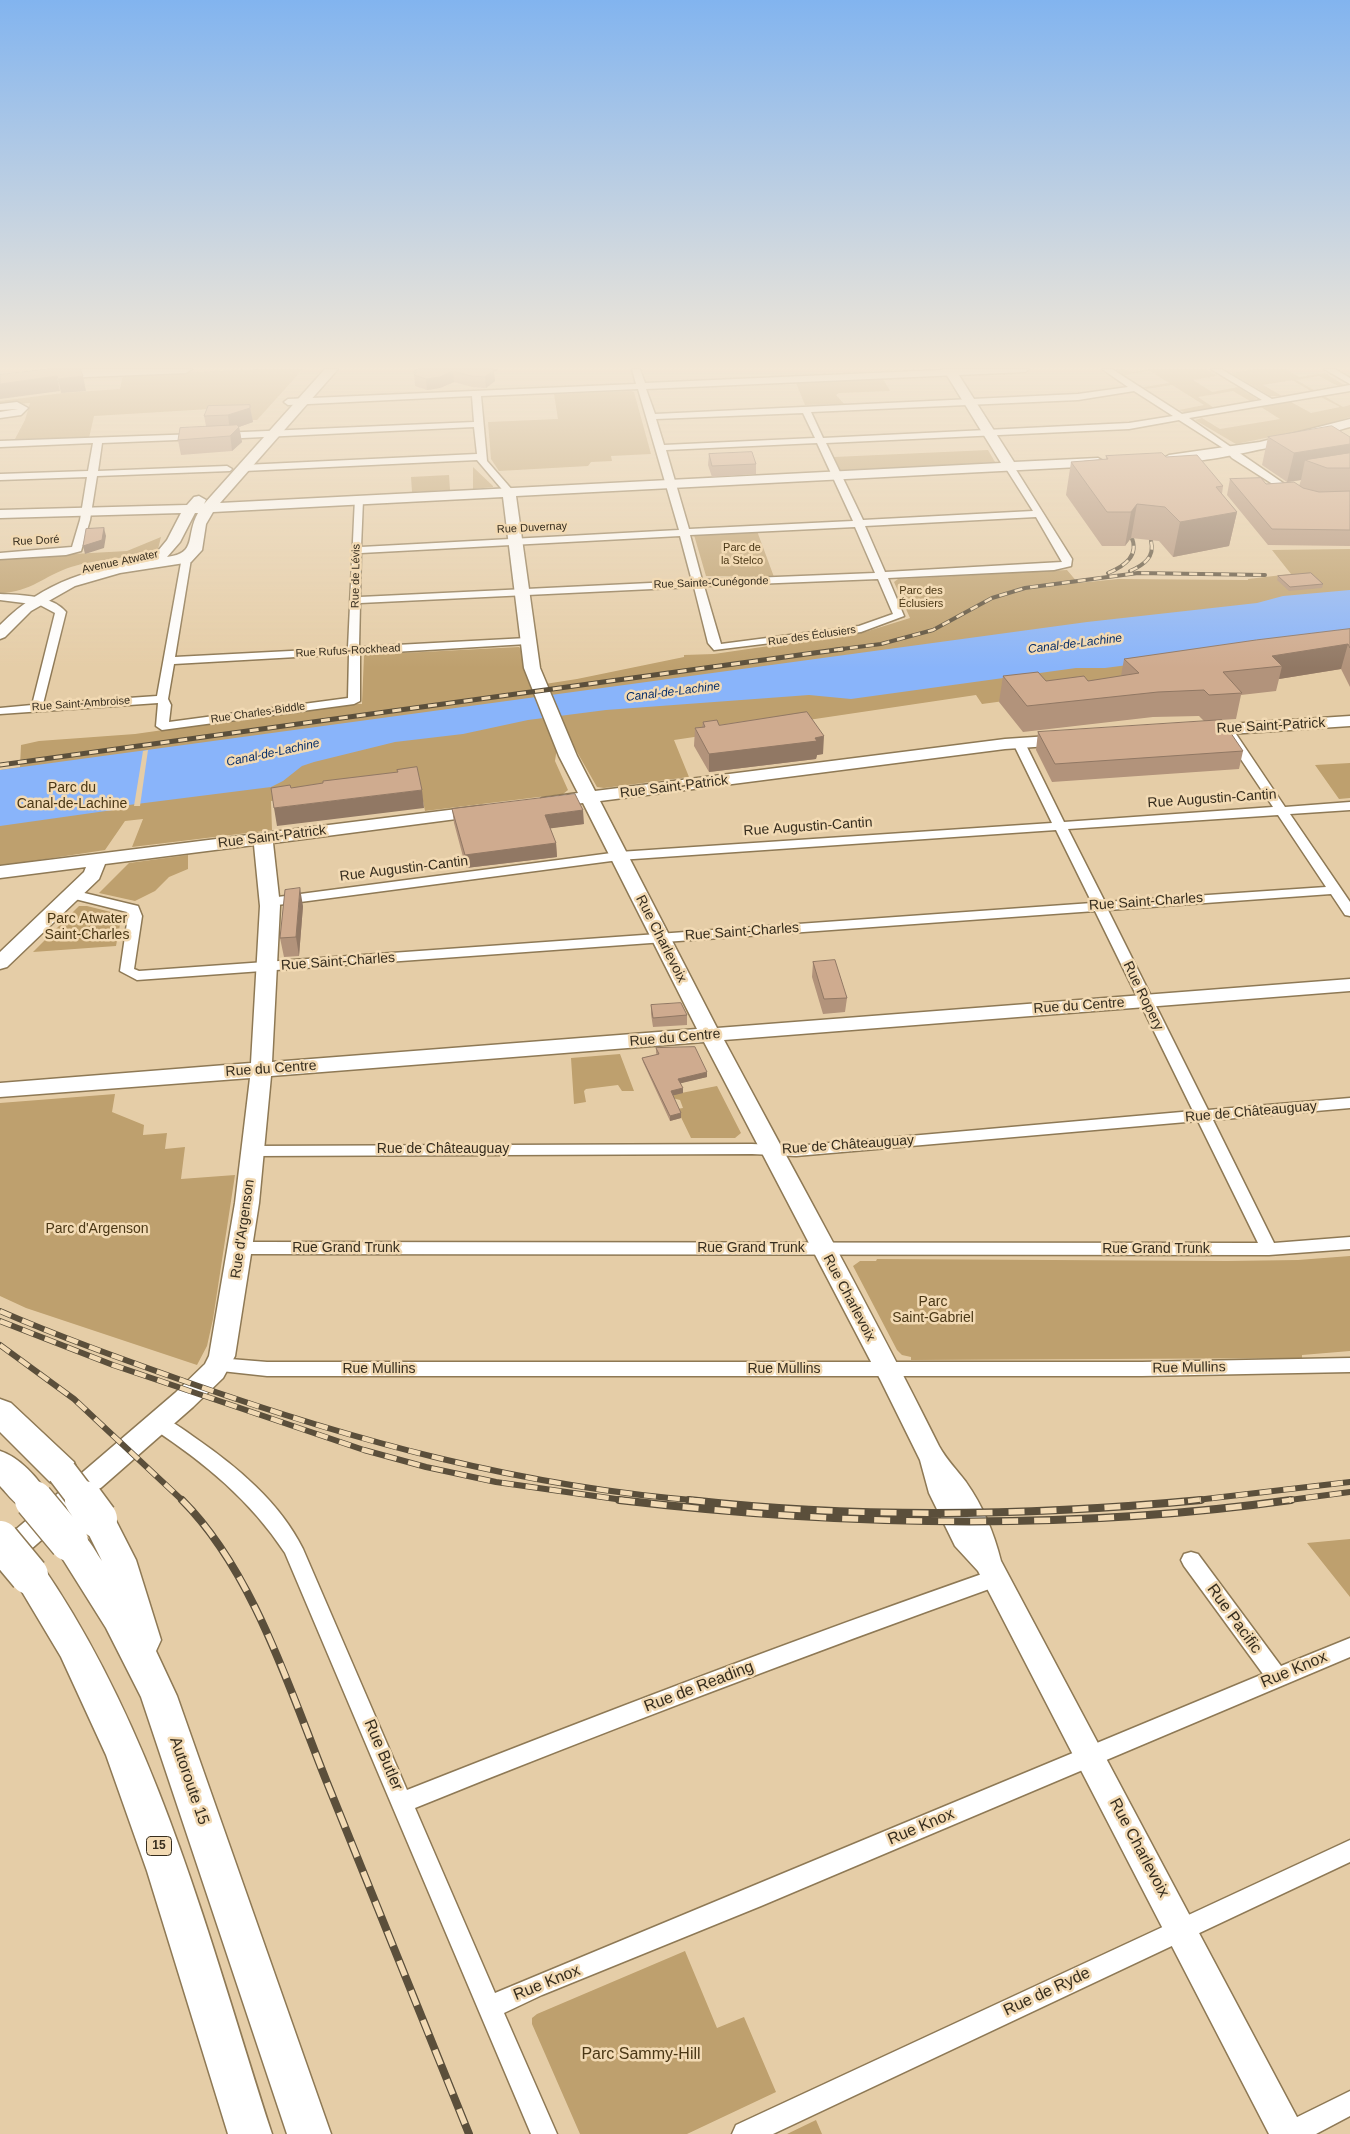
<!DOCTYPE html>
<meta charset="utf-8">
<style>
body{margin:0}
canvas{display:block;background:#e5cda7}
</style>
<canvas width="1350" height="2134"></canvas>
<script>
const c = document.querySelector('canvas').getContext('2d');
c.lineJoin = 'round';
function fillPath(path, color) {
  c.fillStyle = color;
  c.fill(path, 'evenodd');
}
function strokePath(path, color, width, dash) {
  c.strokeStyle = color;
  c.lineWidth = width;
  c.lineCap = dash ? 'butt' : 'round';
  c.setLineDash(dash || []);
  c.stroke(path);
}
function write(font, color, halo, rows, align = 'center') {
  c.font = font + ' Helvetica,sans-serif';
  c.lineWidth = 5;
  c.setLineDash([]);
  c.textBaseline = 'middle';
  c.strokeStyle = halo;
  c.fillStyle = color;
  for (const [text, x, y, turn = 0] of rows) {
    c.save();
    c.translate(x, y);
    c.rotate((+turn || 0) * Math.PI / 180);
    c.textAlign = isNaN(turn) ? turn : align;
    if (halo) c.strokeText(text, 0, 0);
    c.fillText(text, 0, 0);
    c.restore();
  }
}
const green = new Path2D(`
 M259 369H303L257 420 207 421 210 409 94 416 89 438 15 439 25 420 30 403 0 405V401L63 393 120 389 123 375Z
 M1115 369H1125L1130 372 1150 369H1206L1217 376 1193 380 1212 392 1238 387 1257 399 1250 401 1233 391 1198 397 1214 408 1186 413 1179 410 1204 405 1172 385 1146 389 1144 387 1169 383 1150 371 1124 375Z
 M1255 369H1285L1300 377 1325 373 1344 385 1338 386 1319 376 1296 380 1314 390 1311 391 1292 380 1263 385 1282 396H1270L1231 373Z
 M883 379 890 391 839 393 836 395 844 404 805 405 796 383Z
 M631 391 634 392 651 454 611 456 612 461 591 462 588 466 499 471 491 459 488 422 558 419 554 394Z
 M1324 396 1343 407 1350 405V417L1314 428 1236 444 1195 420 1202 418 1220 429 1280 419 1261 407 1291 402 1311 413 1340 407 1321 397Z
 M988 450 995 462 844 471 840 470 834 457Z
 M473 467 493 486V487L473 489Z
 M449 475 450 490 412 492 411 477Z
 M757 531 774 577 706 576 694 535Z
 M161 537 158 549 150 552C124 559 97 559 71 567 43 576 32 592 0 593V558L127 551Z
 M1350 549V645L1034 697 982 704 976 695 674 740 689 777 604 788 597 787 573 745 557 747 555 761 568 790 563 794 425 811 419 781 271 801 272 830 132 847 143 819 125 821 105 850 0 866V770L20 767 21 745 39 741 135 734 347 704H362L364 655 519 647 523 651 532 686 577 679 684 657V655L714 654 865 632 910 618 894 582 898 579 1067 570 1078 583 1118 579 1248 580V579L1291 574 1272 550Z
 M1350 763V798L1339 799 1315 765Z
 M188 855V869L169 877 155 891 135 901 99 893 129 863Z
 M79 906H87L119 914 121 919 116 946 33 952Z
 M620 1054 634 1091H622L618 1085 586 1089 584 1091 586 1102 574 1104 571 1058Z
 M717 1086 741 1133 735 1138H691L677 1109 683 1108 680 1100 672 1098 671 1095Z
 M115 1094 112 1112 144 1125 143 1135 167 1133 165 1149 185 1147 181 1179 235 1175 213 1319 207 1346 197 1365 26 1308 0 1296V1103Z
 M1350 1256V1351L1302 1355V1358L911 1360V1357L902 1355 897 1350 853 1266 860 1261H876L877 1259 1227 1261 1298 1260Z
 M1350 1539V1597L1307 1543Z
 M685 1951 717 2028 744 2017 776 2092 687 2134H580L532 2024V2018L537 2014Z
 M816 2120 822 2134H787Z`);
const water = new Path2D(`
 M1350 590V636L1105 668H1076L851 699 809 695 606 710 528 720 463 734 395 742 314 762 302 766 283 781 271 787 113 807V810L0 826V770L1087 622 1257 603 1283 596Z`);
const pier = new Path2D(`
 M148 750 140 806H134L143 751Z`);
const street = new Path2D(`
 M632 369H640L645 383 964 369H1029L1025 372 646 389 655 414 1078 394 1128 387 1102 369H1112L1182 414 1262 400 1211 369H1221L1272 399 1350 385V391L1189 418 1296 492 1298 494 1293 497 1232 458 1223 448 1179 420 1129 429 826 443 863 520 1033 511 1005 467 1013 465 1072 559 1071 566 1054 570 888 578 904 616 861 632 714 650 708 643 694 587 360 603 359 647 527 638 533 641 527 644 360 654V701L354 704 162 730 156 726 158 703 0 714V708L32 705 55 613 40 605 0 600V594C21 595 52 595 66 612L43 704 157 696 182 557 191 559 175 657 348 648 355 498 363 500 361 547 679 530 638 389 481 396 487 461 514 492 509 495 506 494 477 460 244 471 239 468 244 465 477 454 474 427 221 439 216 436 221 433 474 422 472 396 288 405 284 402 288 399 636 384ZM1134 391 1173 416 1129 423 823 438 811 412 1078 400ZM803 413 815 438 664 445 656 419ZM817 443 853 521 689 529 666 450ZM1036 517 1062 562 885 572 865 526ZM855 527 875 573 702 580 690 535ZM680 536 692 581 360 597 361 553ZM878 579 893 614 859 626 721 644 704 586ZM349 654 348 698 169 722 171 705 168 699 174 664Z
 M1324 369H1335L1350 378V384Z
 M17 402 28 408 21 415 0 418V412L18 409 0 410V404Z
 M198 434 201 435V439L102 443 98 471 227 466 232 469 230 471 97 476 90 520 81 551 66 555 0 559V553L72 547 80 520 87 477 0 480V474L88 471 93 443 0 447V441Z
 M1232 733 1236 734 1285 807 1350 802V810L1290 814 1350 902V916L1345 915 1331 894 1108 910 1208 1110 1350 1098V1108L1213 1120 1274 1243 1350 1237V1249L1269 1255 241 1254 235 1252 233 1248 235 1244 241 1242 1258 1243 1198 1121 796 1156 752 1154 254 1156 248 1155 246 1151 248 1147 254 1146 752 1144 796 1146 1193 1111 1095 911 137 980 120 971 128 916 127 912 67 897 65 894 72 890 138 906 142 916 134 969 139 971 1092 903 1056 830 619 860 270 906 263 902 270 898 619 852 1052 823 1013 743 1019 739 1025 743 1064 822 1273 807 1226 737ZM1278 815 1326 887 1105 902 1068 829Z
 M218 1358 267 1362H1142L1350 1358V1372L1142 1376H267L212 1370 209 1365 212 1360Z
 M158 1416C171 1420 183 1429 194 1437 236 1466 280 1502 303 1549L407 1790C602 1713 798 1638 996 1569L1003 1572 1006 1578 1003 1584C806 1655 610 1729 415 1808L495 1993 1263 1674 1184 1566 1181 1560 1184 1554 1191 1552 1198 1554 1281 1666 1350 1638V1657L761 1906 542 1995 504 2013 557 2134H531L285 1553C250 1500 205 1463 152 1428L149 1423 152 1418Z
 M1350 1840V1862L773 2134H732L736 2125Z
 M1350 2091V2116L1316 2134H1277L1281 2125Z`);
const secondary = new Path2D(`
 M86 369H192L186 373 86 377 0 388V380Z
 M325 369H338L220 503 1001 463 943 369H955L1014 462 1098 458 1105 462 1098 466 516 496 540 668 577 756 595 791 1005 739 1064 735 1070 736 1072 740 1070 744 1064 745 1005 749 600 801 717 1028 1350 979V991L724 1040C796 1175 871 1309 939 1446 946 1459 957 1470 966 1482 983 1506 994 1533 1001 1561L1306 2134H1269L978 1571 955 1546 929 1493 920 1460 881 1381 704 1042 271 1076 259 1203 235 1356 223 1378 193 1407 13 1565 0 1568V1543L175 1393 205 1364 209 1356 235 1203 250 1078 0 1097V1083L251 1063 260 906 254 845 105 864 99 879 7 967 0 969V952L84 872 86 867 0 878V866L481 806 487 807 490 811 487 815 273 843 280 906 272 1062 697 1029 583 803 548 807 542 806 539 802 542 798 578 793 559 756 524 668 503 497 213 512 206 524 202 550 191 562 120 573 75 586 31 611 5 637 0 639V625C45 580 93 568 154 559L153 557 167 540 181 513 0 518V510L187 505 194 497 199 496 206 500 204 504ZM195 513H198C185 536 198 553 167 557L180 542Z
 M1350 419V427C1326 434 1175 474 1162 459L1169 455 1260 442Z
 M1350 716V726L1199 736 1193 735 1191 731 1193 727 1199 726Z`);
const highway = new Path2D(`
 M0 1399 11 1403 74 1462 78 1472 74 1482 62 1486 50 1482 0 1432Z
 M0 1451C19 1457 39 1478 48 1496L43 1506C20 1514 14 1501 0 1486Z
 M98 1505 110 1509 136 1560 161 1640 156 1651 177 1696 331 2134H287L141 1697 106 1628 52 1542 57 1532C83 1523 89 1542 102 1561L81 1519 86 1509Z
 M29 1560 41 1564C159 1735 209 1940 272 2134H228L147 1871 106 1755 61 1657 12 1575 17 1564Z`);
const railFar3 = new Path2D(`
 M1130 571C1144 565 1155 557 1151 541
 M1108 573C1125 566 1140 555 1131 536
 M834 650 881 644 933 630 992 598 1025 588 1138 573 1265 575`);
const railFar2 = new Path2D(`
 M0 765 843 649`);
const railFar1 = new Path2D(`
 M0 1311C60 1337 122 1359 184 1381 354 1441 522 1487 703 1501
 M0 1321 113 1365 364 1450 426 1467 496 1482 630 1501
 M0 1345 74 1399 183 1501
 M1188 1501 1350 1482
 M1282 1501 1350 1492`);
const rail = new Path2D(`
 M182 1500C253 1571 289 1688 326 1780 374 1898 421 2016 469 2134
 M619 1500C841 1526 1069 1531 1291 1500
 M689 1500C859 1519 1031 1516 1201 1500`);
const highwayBridgeFar1 = new Path2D(`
 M62 1472 84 1501
 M31 1496 35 1501`);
const highwayBridge = new Path2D(`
 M34 1500 69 1542
 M84 1500 98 1519
 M0 1540 29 1575`);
const wall = new Path2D(`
 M414 369H498V370L494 372 495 381 486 388 472 387 454 382 440 388 427 390 415 386Z
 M250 405 253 422 239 427 242 442 232 451 181 455 178 440 206 426 204 416Z
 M1268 437H1350V546L1268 545 1227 495 1230 479 1266 484 1299 486 1301 480 1287 482 1262 465Z
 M709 454 756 464V474L712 477 708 465Z
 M1106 456 1166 457 1223 486 1222 494 1237 512 1229 546 1173 557 1159 541 1131 538 1125 546H1102L1066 495 1071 462 1106 459Z
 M1278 576 1323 584 1322 588 1289 591 1277 580Z
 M1350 629V687L1341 669 1279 679 1276 691 1241 695 1236 719 1204 721 1199 716 1153 717 1023 732 999 702 1003 676 1046 681H1088L1121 676 1124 659Z
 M703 722 719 725 823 754 817 755 816 759 709 772 694 746 695 728 702 727Z
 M1038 732 1243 751 1239 769 1052 782 1036 750Z
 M452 809 584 824 550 828 556 843 557 857 466 868 454 823Z
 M303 906 299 956 284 957 280 938Z
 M813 962 847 998 845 1012 823 1014 812 977Z
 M651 1005 687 1015V1025L653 1027 651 1014Z
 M656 1048 707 1077 680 1083 683 1093 673 1095 681 1118 670 1121 643 1062 642 1058 657 1055 656 1053Z`);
const shadedWall = new Path2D(`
 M490 369H498V370L494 372 495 381 486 388 485 377Z
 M453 371 454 382 440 388 427 390 426 379Z
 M57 376 60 391 0 399V384Z
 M83 376 86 391 61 393 58 379Z
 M250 408 253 422 239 427 242 442 232 451 228 415Z
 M1350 444V468L1305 460 1301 480 1287 482 1294 453Z
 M1137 504 1131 538 1125 546 1131 512Z
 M1237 512 1229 546 1173 557 1180 522Z
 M104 528 106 536 104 548 85 554 83 546Z
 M1348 644 1341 669 1279 679 1282 666 1272 656Z
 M824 736 823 754 817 755 816 759 709 772V754Z
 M422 790 424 808 277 826 274 808Z
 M583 810 584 824 546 829 545 815Z
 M556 843 557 857 466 868 465 855Z
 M300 888 303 906 299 956 296 937Z
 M707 1072V1077L678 1084V1079Z
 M683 1088V1093L671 1096V1091Z
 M681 1113V1118L670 1121V1116Z`);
const building = new Path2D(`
 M47 369H80L83 376 58 379 57 376 0 384V375Z
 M418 369H493L494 370 485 377 471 376 453 371 440 377 426 379 414 375 417 372H414Z
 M250 405V408L228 415 204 416 208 406Z
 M237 425 239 427 230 436 178 440 180 428Z
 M1332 426 1350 437V444L1294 453 1268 437Z
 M752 452 756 464 712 466 709 454Z
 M1162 453 1166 457 1197 455 1223 486 1216 487 1237 512 1180 522 1165 507 1137 504 1131 512H1107L1071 462 1108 459 1106 456Z
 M1350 453V468H1327L1305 460Z
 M1261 478 1266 484 1294 482 1303 488 1319 492 1350 491V530L1272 529 1230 479Z
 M104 528 102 540 83 546 86 529Z
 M1311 573 1323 584 1290 587 1278 576Z
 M1350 629V648L1348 644 1272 656 1282 666 1223 672 1242 693 1209 695 1204 690 1158 692 1027 706 1003 676 1038 672 1046 681 1084 676 1088 681 1139 673 1124 659 1256 640Z
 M807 712 824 736 815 738 817 741 709 754 695 728 705 727 703 722 717 720 719 725Z
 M1222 720 1243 751 1055 764 1038 732Z
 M417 767 422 790 274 808 271 788 290 785 291 788 323 783V781L398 772 397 770Z
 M575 794 583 810 545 815 556 843 465 855 452 809Z
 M300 888 296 937 280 938 285 890Z
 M835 960 847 998 824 999 813 962Z
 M681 1003 687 1015 653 1018 651 1005Z
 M695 1047 707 1072 678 1079 683 1088 671 1091 681 1113 670 1116 642 1058 659 1054 656 1048Z`);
const farStreetnames = [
 ["Rue Duvernay",532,528,-3],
 ["Rue Doré",36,541,-3],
 ["Avenue Atwater",120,562,-12],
 ["Rue de Lévis",356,576,-89],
 ["Rue Sainte-Cunégonde",711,583,-2],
 ["Rue des Éclusiers",812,636,-8],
 ["Rue Rufus-Rockhead",348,651,-3],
 ["Rue Saint-Ambroise",81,704,-4],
 ["Rue Charles-Biddle",258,713,-8]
];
const farParknames = [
 ["Parc de",742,548],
 ["la Stelco",742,561],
 ["Parc des",921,591],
 ["Éclusiers",921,604]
];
const farWaternames = [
 ["Canal-de-Lachine",1075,644,-7],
 ["Canal-de-Lachine",673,692,-7],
 ["Canal-de-Lachine",273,753,-12]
];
const shields = [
 [159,1846,25]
];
const shieldNames = [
 ["15",159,1846]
];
const streetNames = [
 ["Rue Saint-Patrick",1271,726,-3],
 ["Rue Saint-Patrick",674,787,-7],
 ["Rue Augustin-Cantin",1212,799,-4],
 ["Rue Augustin-Cantin",808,827,-4],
 ["Rue Saint-Patrick",272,837,-7],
 ["Rue Augustin-Cantin",404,869,-7],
 ["Rue Saint-Charles",1146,902,-4],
 ["Rue Saint-Charles",742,932,-4],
 ["Rue Charlevoix",661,939,63],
 ["Rue Saint-Charles",338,962,-4],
 ["Rue Ropery",1143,996,64],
 ["Rue du Centre",1079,1006,-4],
 ["Rue du Centre",675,1038,-5],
 ["Rue du Centre",271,1069,-4],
 ["Rue de Châteauguay",1251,1112,-5],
 ["Rue de Châteauguay",848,1145,-4],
 ["Rue de Châteauguay",443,1149],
 ["Rue d'Argenson",243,1229,-82],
 ["Rue Grand Trunk",346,1248],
 ["Rue Grand Trunk",751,1248],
 ["Rue Grand Trunk",1156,1249],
 ["Rue Charlevoix",849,1298,62],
 ["Rue Mullins",1189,1368,-1],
 ["Rue Mullins",379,1369],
 ["Rue Mullins",784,1369]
];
const parkNames = [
 ["Parc du",72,788],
 ["Canal-de-Lachine",72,804],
 ["Parc Atwater",87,919],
 ["Saint-Charles",87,935],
 ["Parc d'Argenson",97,1229],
 ["Parc",933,1302],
 ["Saint-Gabriel",933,1318]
];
const nearStreetnames = [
 ["Rue Pacific",1234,1619,54],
 ["Rue Knox",1294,1670,-23],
 ["Rue de Reading",699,1687,-21],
 ["Rue Butler",383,1755,67],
 ["Autoroute 15",189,1781,71],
 ["Rue Knox",921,1827,-23],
 ["Rue Charlevoix",1139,1848,62],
 ["Rue Knox",547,1983,-22],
 ["Rue de Ryde",1047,1992,-25]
];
const nearParknames = [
 ["Parc Sammy-Hill",641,2055]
];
fillPath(green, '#bea06e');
fillPath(water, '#89b4fa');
fillPath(pier, '#e5cda7');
strokePath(street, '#8e7955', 3);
strokePath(secondary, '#8e7955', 3);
strokePath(highway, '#8e7955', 3);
fillPath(street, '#fff');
fillPath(secondary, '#fff');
fillPath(highway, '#fff');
strokePath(railFar3, '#5b4f3b', 4);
strokePath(railFar2, '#5b4f3b', 5);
strokePath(railFar1, '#5b4f3b', 6);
strokePath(rail, '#5b4f3b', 8);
strokePath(railFar3, '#f2dab4', 2.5, [8]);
strokePath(railFar2, '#f2dab4', 3, [9]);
strokePath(railFar1, '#f2dab4', 4.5, [12]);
strokePath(rail, '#f2dab4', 5.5, [16]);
strokePath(highwayBridgeFar1, '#8e7955', 32, []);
strokePath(highwayBridge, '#8e7955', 41, []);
strokePath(highwayBridgeFar1, '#fff', 29);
strokePath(highwayBridge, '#fff', 38);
fillPath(wall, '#b2937b');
fillPath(shadedWall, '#917864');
fillPath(building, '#cfab8f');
strokePath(building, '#917864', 1);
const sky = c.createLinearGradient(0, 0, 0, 668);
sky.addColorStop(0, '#82b4ef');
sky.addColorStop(0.55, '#f3e8d7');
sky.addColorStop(1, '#f3e8d700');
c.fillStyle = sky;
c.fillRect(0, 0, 1350, 668);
write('11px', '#362d1e', '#f2dab4', farStreetnames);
write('11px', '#4a3715', '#f2dab4', farParknames);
write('italic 12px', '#072e69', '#f2dab4', farWaternames);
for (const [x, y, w] of shields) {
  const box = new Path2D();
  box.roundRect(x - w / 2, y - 9.5, w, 19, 4);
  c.fillStyle = '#f2dab4';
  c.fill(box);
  strokePath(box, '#362d1e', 1);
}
write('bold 12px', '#362d1e', null, shieldNames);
write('14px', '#362d1e', '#f2dab4', streetNames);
write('14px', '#4a3715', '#f2dab4', parkNames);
write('16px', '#362d1e', '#f2dab4', nearStreetnames);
write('16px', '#4a3715', '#f2dab4', nearParknames);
</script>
